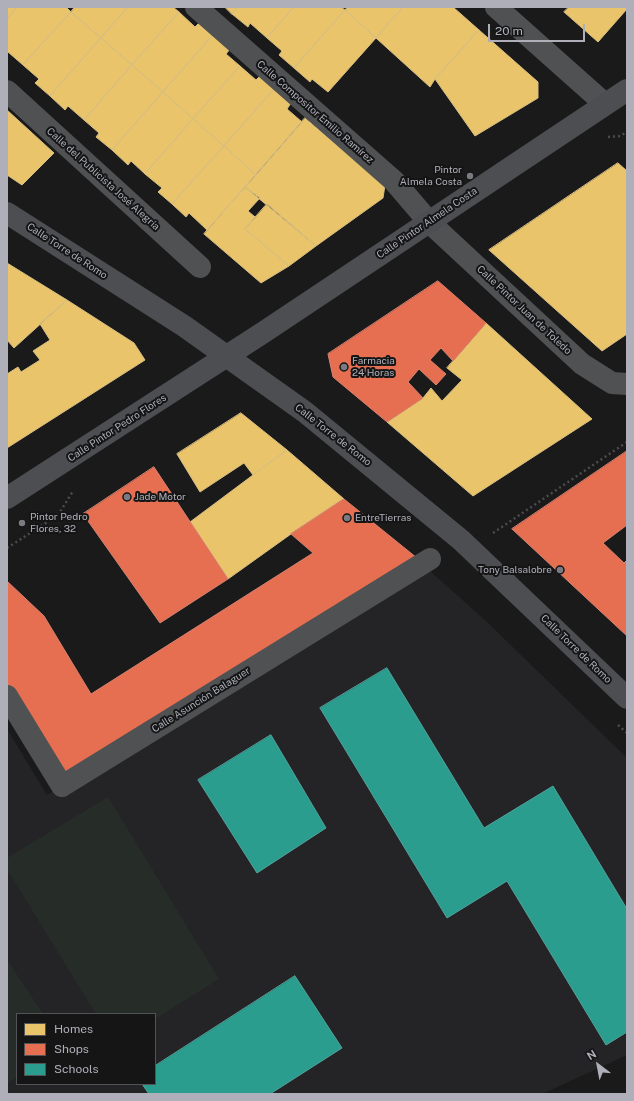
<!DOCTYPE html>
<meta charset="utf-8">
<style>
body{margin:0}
#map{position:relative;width:634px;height:1101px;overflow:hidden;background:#1a1a1b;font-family:"Public Sans",sans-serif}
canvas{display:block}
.frame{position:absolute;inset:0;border:8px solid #aeafb9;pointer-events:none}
.legend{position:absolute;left:16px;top:1013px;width:140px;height:72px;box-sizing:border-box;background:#151516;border:1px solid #525357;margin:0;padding:5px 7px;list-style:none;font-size:12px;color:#aeafb9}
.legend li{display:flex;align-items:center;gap:8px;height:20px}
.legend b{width:20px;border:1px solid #525357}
.north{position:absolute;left:578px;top:1045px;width:40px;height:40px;-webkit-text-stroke:3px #151516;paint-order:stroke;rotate:328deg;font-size:11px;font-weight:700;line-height:16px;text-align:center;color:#aeafb9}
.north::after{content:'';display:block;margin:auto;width:14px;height:18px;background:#aeafb9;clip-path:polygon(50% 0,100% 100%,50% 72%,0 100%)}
.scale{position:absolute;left:488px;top:24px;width:97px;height:18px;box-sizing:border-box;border:2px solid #aeafb9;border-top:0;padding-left:5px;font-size:12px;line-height:14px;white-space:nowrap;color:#aeafb9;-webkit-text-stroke:3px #151516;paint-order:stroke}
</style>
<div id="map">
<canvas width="634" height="1101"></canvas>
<div class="frame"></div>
<ul class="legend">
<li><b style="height:11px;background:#e9c46a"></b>Homes</li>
<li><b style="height:11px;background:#e76f51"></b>Shops</li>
<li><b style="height:11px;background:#2a9d8f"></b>Schools</li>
</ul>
<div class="north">N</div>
<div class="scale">20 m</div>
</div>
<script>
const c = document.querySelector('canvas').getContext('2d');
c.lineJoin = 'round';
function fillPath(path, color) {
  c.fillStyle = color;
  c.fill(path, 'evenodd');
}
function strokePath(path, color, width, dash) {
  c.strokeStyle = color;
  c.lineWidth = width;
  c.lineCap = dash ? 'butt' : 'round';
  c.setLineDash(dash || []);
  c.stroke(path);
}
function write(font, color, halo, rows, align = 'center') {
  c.font = font + ' "Public Sans",sans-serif';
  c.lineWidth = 4;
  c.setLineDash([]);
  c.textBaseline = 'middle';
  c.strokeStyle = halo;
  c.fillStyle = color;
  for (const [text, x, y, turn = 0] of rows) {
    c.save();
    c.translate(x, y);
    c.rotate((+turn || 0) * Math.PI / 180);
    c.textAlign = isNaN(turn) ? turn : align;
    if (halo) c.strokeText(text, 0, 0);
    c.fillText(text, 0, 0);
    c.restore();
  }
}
const built = new Path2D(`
 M422 564 486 621 627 758V1055L542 1094H7V729L47 795ZM17 1014H155V1084H17Z`);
const green = new Path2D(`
 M108 797 219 979 155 1019V1014H96L7 869V858Z
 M7 960 43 1014H17V1077L7 1083Z`);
const homes = new Path2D(`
 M7 7H17L7 19Z
 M17 7H66L71 12 23 65 8 52 7 53V19Z
 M75 7H128L101 38 71 12Z
 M128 7H173L179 12 132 65 101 38Z
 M225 7H238L232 14Z
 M238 7H294L267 38 250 23 248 27 232 14Z
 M294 7H341L345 10 294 68 279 55 282 51 267 38Z
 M348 7H403L376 38 345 10Z
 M403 7H453L479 30 435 79 430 87 376 38Z
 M569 7H627V9L598 42 564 12Z
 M345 10 376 38 328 92 312 79 310 82 294 68Z
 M71 12 101 38 50 96 35 83 39 79 23 65Z
 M179 12 195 27 199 23 213 35 163 92 132 65Z
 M479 30 538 82V98L475 136 435 79Z
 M213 35 230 49 226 54 240 66 193 119 163 92Z
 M101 38 132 65 84 120 68 106 65 110 50 96Z
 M132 65 163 92 112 150 96 137 99 133 84 120Z
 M240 66 256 80 260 76 275 88 224 146 193 119Z
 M275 88 291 103 287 109 302 122 256 175 224 146Z
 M163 92 193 119 145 174 131 161 128 165 112 150Z
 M7 110 54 153 22 185 7 175Z
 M305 118 385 185 383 198 316 246 245 187Z
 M193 119 224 146 172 204 158 192 162 188 145 174Z
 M224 146 256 175 207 230 189 213 186 217 172 204Z
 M618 163 627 171V334L602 351 489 250Z
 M245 187 260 198 248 211 255 217 245 229 289 266 261 283 204 234Z
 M267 204 316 246 289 266 245 229Z
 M7 263 67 300 14 348 7 340Z
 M67 300 134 343 145 360 7 448V374L18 367 21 372 40 360 33 351 50 340 40 324Z
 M486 323 592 419 473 496 387 422 423 398 431 388 442 401 462 380 447 368Z
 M241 413 287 450 253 475 244 463 200 492 177 454Z
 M287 450 344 499 291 534 228 579 190 522 253 475Z`);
const shops = new Path2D(`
 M438 281 486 323 453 361 441 348 430 360 446 374 436 385 419 369 408 382 423 398 387 422 333 377 328 354Z
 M627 451V525L603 543 624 563 627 560V636L512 529Z
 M154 467 228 579 160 623 83 514Z
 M344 499 417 558 63 774 7 682V583L8 582 44 616 91 694 313 553 291 534Z`);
const schools = new Path2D(`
 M387 668 484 828 553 786 627 909V1032L606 1045 507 881 447 918 320 708Z
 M271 735 326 828 257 873 198 780Z
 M295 976 342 1048 270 1094H149L142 1084H155V1066Z`);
const path = new Path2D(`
 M608 137 620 136 627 132
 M493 533 627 442
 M7 548 55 517 60 512 73 491
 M618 725 627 733`);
const minor = new Path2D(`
 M196 7 394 181 429 222 582 364 612 383 627 384
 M496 7 605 104
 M7 91 200 267
 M7 696 62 786 430 559`);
const major = new Path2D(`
 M7 213 184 326 305 412 461 540 627 698
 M7 498 264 332 627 90`);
const markers = [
 [470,176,4,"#7a7b82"],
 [344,367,4,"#7a7b82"],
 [127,497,4,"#7a7b82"],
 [347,518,4,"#7a7b82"],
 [22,523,4,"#7a7b82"],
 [560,570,4,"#7a7b82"]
];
const streetNames = [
 ["Calle Compositor Emilio Ramírez",315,112,41],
 ["Calle del Publicista José Alegría",103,179,42],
 ["Calle Pintor Almela Costa",427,223,-34],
 ["Calle Torre de Romo",67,251,33],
 ["Calle Pintor Juan de Toledo",524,310,43],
 ["Calle Pintor Pedro Flores",117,428,-33],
 ["Calle Torre de Romo",333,435,38],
 ["Calle Torre de Romo",576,649,44],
 ["Calle Asunción Balaguer",201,700,-32]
];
const poiNames = [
 ["Pintor",462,170,"right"],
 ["Almela Costa",462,182,"right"],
 ["Farmacia",352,361],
 ["24 Horas",352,373],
 ["Jade Motor",135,497],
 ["Pintor Pedro",30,517],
 ["Flores, 32",30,529],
 ["EntreTierras",355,518],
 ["Tony Balsalobre",552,570,"right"]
];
fillPath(built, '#242426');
fillPath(green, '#262d29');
fillPath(homes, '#e9c46a');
strokePath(homes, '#d7be82', 1);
fillPath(shops, '#e76f51');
strokePath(shops, '#d68270', 1);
fillPath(schools, '#2a9d8f');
strokePath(schools, '#52a29c', 1);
strokePath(path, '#4c4c50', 2.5, [2, 3]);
strokePath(minor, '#505153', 22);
strokePath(major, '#4d4e51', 22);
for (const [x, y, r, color] of markers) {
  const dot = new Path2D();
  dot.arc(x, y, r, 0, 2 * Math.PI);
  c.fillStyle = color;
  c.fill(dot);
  strokePath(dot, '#151516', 1.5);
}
write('10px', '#aeafb9', '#151516', streetNames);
write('10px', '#aeafb9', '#151516', poiNames, 'left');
</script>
